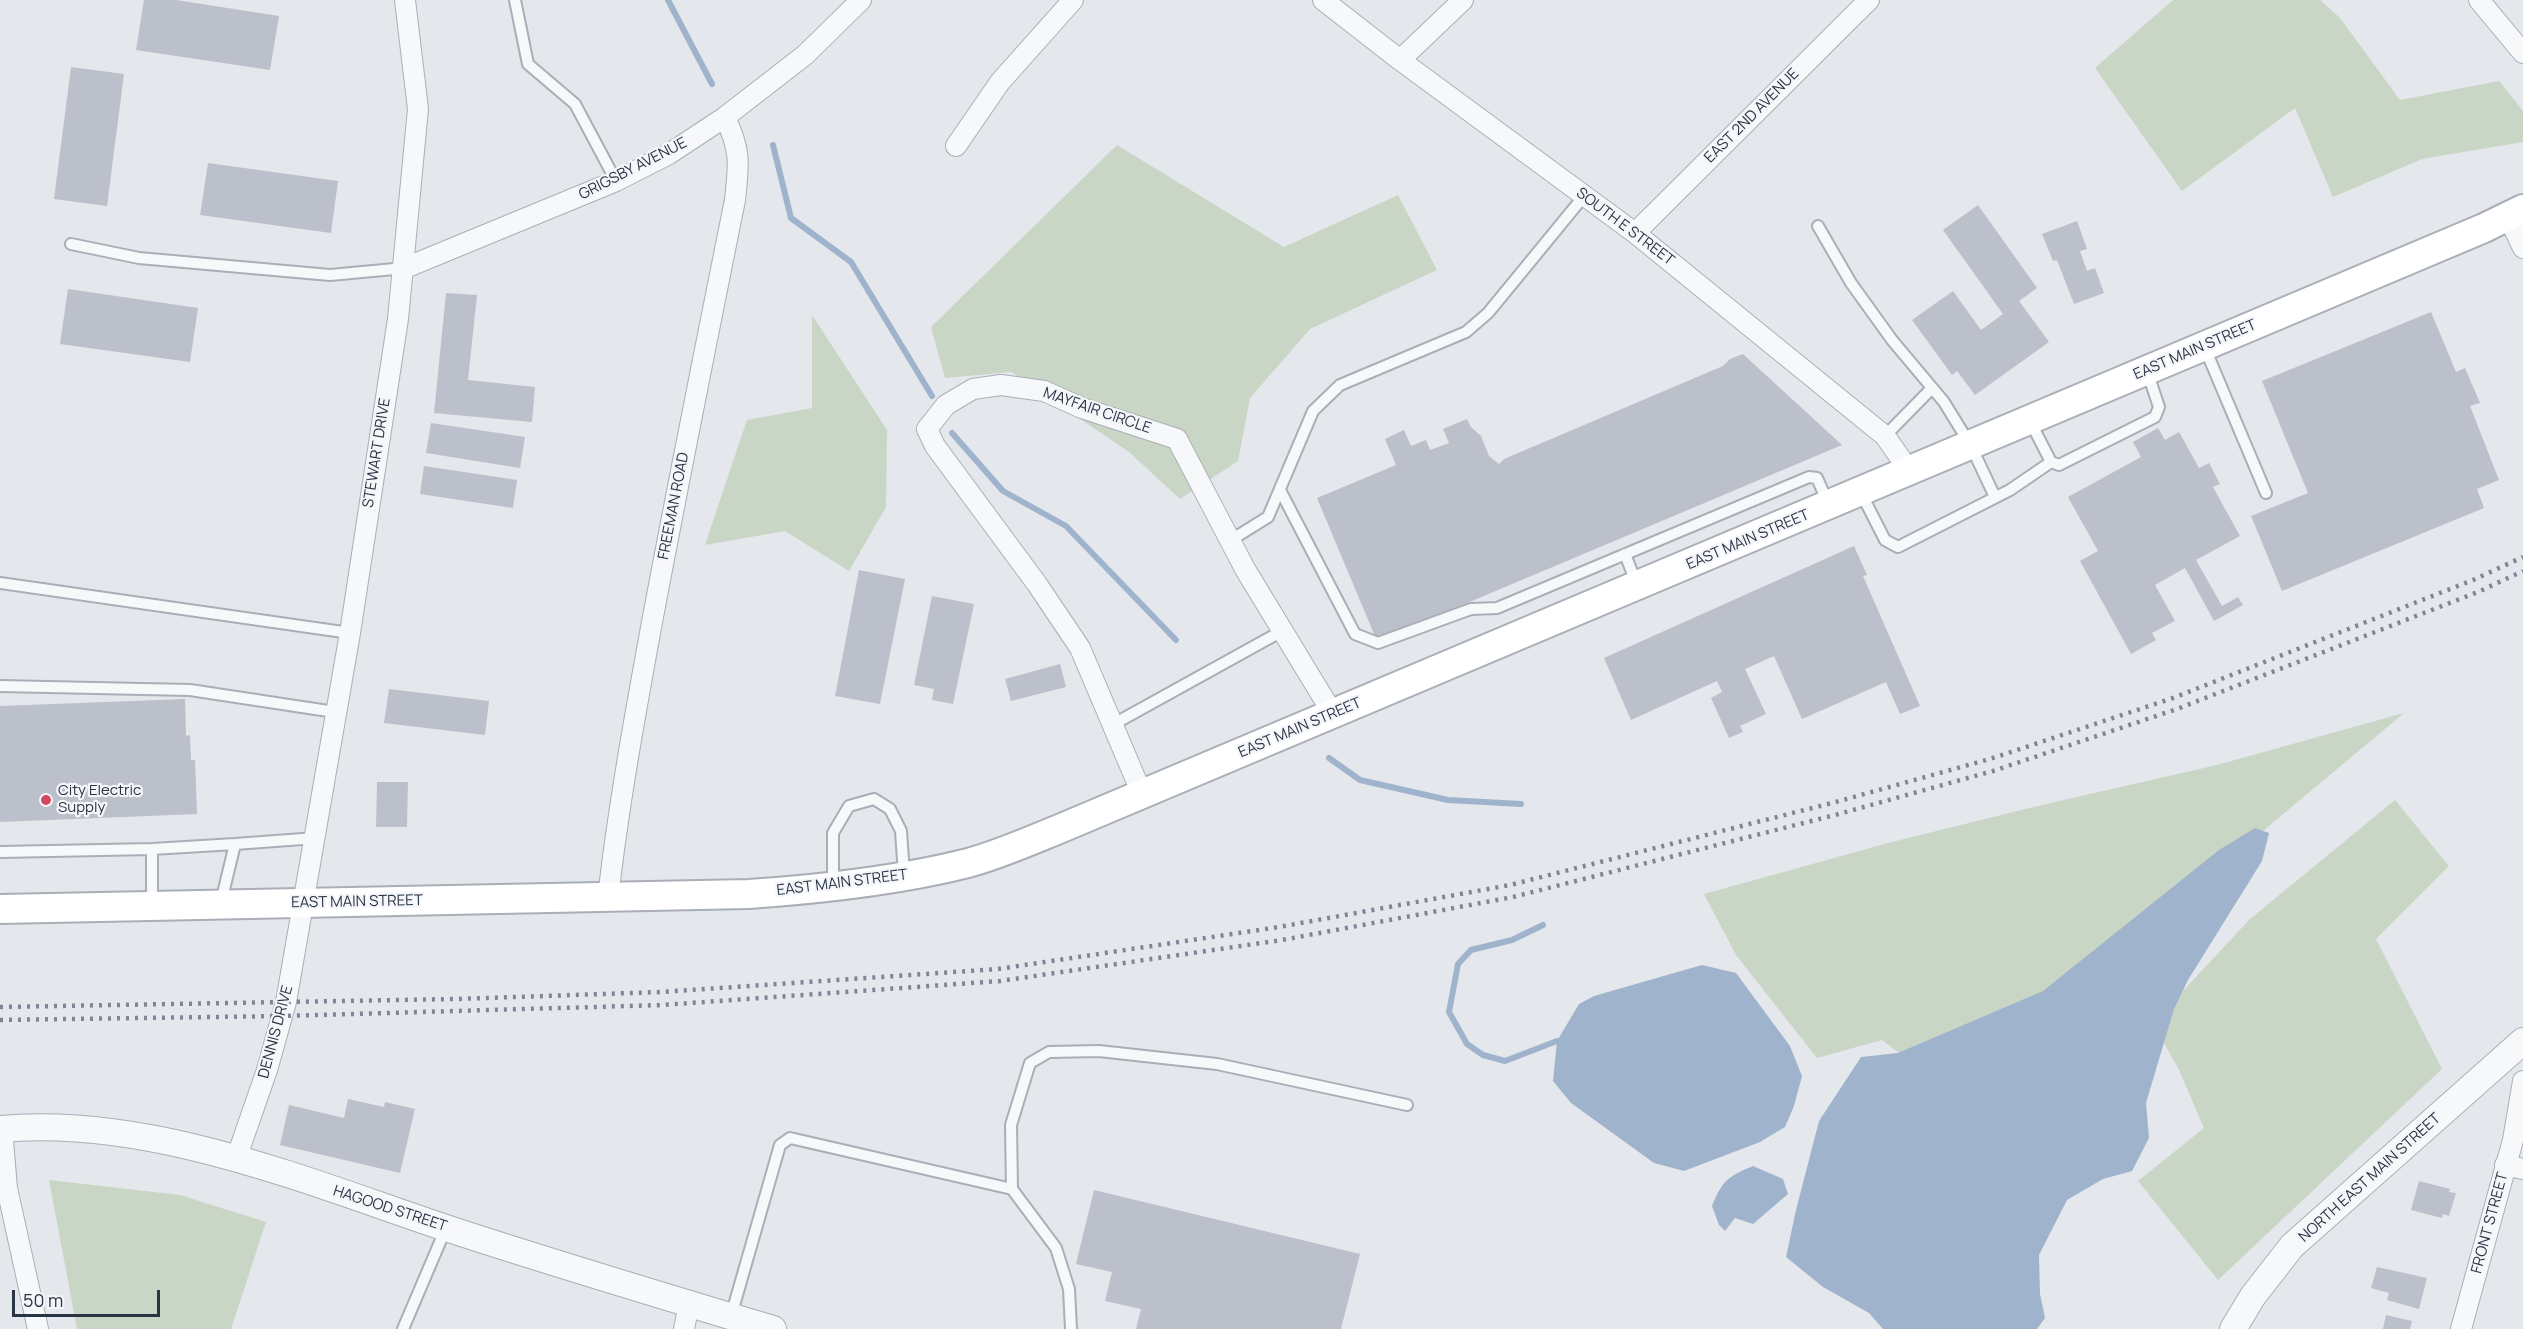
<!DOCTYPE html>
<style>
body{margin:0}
#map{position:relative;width:2523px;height:1329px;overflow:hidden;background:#e4e7ec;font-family:Manrope,sans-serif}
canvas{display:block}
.scale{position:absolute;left:12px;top:1290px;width:148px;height:27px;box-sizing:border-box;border:3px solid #2b3445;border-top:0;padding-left:8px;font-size:18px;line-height:21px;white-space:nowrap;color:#2b3445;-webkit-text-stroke:4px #f4f6f9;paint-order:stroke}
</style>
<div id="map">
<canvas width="2523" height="1329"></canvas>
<div class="scale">50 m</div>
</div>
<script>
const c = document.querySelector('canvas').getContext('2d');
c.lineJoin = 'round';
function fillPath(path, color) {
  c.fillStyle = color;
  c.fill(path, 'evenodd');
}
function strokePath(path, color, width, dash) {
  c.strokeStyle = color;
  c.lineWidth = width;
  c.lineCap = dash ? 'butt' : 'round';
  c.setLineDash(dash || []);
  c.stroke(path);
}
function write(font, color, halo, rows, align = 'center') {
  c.font = font + ' Manrope,sans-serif';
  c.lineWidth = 4.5;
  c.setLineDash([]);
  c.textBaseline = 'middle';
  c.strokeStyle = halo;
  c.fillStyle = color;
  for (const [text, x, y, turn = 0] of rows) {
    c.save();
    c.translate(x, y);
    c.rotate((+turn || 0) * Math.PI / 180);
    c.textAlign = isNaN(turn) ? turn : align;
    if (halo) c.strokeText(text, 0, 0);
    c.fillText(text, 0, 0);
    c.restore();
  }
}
const green = new Path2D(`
 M2173 0H2320L2340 18 2400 100 2499 81 2523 111V142L2422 159 2333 197 2295 108 2182 191 2095 68Z
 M1117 145 1284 247 1398 195 1437 270 1310 329 1250 398 1238 461 1180 499 1129 452 1011 372 945 378 931 327Z
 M812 315 887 430 886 507 849 571 785 531 705 545 747 420 812 408Z
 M2404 713 2203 881 1926 1073 1882 1040 1817 1058 1736 955 1704 894 1892 842 2042 805 2217 765Z
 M2395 800 2449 866 2376 939 2442 1069 2218 1280 2138 1181 2204 1128 2179 1070 2153 1023 2250 919Z
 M49 1180 180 1195 266 1222 231 1329H77Z`);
const water = new Path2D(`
 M2255 828 2269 833 2262 861 2188 980 2174 1009 2146 1103 2149 1138 2132 1171 2103 1179 2067 1200 2039 1255 2040 1294 2045 1318 2037 1329H1883L1869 1313 1823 1287 1786 1257 1796 1210 1819 1121 1861 1057 1898 1053 2043 991 2219 850Z
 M1702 965 1736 973 1790 1046 1802 1076 1794 1106 1785 1127 1760 1142 1684 1171 1654 1163 1571 1103 1553 1081 1557 1041 1579 1004 1594 996Z
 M1753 1166 1783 1179 1788 1194 1753 1224 1735 1218 1725 1231 1719 1225 1712 1206C1723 1180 1727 1177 1753 1166Z`);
const stream = new Path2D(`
 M668 0 712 84
 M773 145 791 218 851 262 932 396
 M952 433 1003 491 1066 526 1176 640
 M1329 758 1360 780 1448 800 1521 804
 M1543 925 1512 940 1471 950 1458 964 1449 1012 1467 1044 1483 1055 1505 1061 1557 1041`);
const building = new Path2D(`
 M144 0H176L279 16 270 70 136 50Z
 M71 67 124 74 107 206 54 199Z
 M208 163 338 181 331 233 200 215Z
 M1978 205 2037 288 2019 301 2049 342 1975 395 1957 371 1952 375 1912 320 1953 291 1981 330 2003 314 1943 230Z
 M2077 221 2087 249 2080 251 2087 271 2095 268 2104 293 2074 304 2057 260 2053 261 2042 234Z
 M68 289 198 308 190 362 60 344Z
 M446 293 477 295 468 380 535 387 532 422 434 413Z
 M2431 312 2456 372 2465 368 2480 403 2470 406 2499 480 2477 489 2484 508 2282 591 2251 516 2308 493 2262 381Z
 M1743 354 1842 445 1377 641 1317 498 1396 465 1385 439 1404 430 1411 446 1426 440 1430 450 1449 443 1443 429 1467 419 1471 427 1481 436 1489 456 1499 464 1504 459 1723 366 1730 359Z
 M431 423 525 437 520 468 426 453Z
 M2158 428 2165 440 2179 432 2199 468 2209 463 2220 484 2213 487 2240 536 2196 560 2222 606 2238 597 2243 605 2214 621 2185 568 2155 585 2175 621 2152 633 2156 640 2131 654 2080 561 2098 551 2068 497 2141 457 2133 442Z
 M424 466 517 480 513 508 420 494Z
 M1854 546 1867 575 1863 576 1920 706 1900 714 1886 682 1802 719 1774 656 1745 669 1766 714 1740 726 1743 732 1729 738 1711 698 1722 692 1717 681 1631 720 1604 658Z
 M859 570 905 579 880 704 835 696Z
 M932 596 974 604 953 704 932 700 934 689 914 685Z
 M1060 664 1066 687 1011 701 1005 679Z
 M389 689 489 701 485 735 384 723Z
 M185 699 186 736 190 735 191 760H195L197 814 0 822V706Z
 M377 782H408L407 827H376Z
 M348 1099 384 1107 385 1102 415 1109 400 1173 280 1145 289 1105 344 1118Z
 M2419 1181 2450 1189 2449 1192 2456 1193 2449 1216 2443 1214 2442 1218 2411 1210Z
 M1094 1190 1360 1254 1341 1329H1136L1141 1309 1105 1301 1112 1272 1076 1264Z
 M2377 1267 2427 1278 2419 1309 2387 1300 2389 1293 2371 1288Z
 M2386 1315 2412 1321 2410 1329H2383Z`);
const service = new Path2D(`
 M515 0 528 64 575 104 616 181
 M1818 226 1851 283 1892 340 1944 402 1971 446 1995 497
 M71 244 139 258 330 275 405 268
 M2204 346 2266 493
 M2030 421 2051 462 2059 465 2155 417 2159 407 2147 371
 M1885 436 1932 388
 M1280 490 1355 634 1378 643 1471 609 1497 608 1809 477 1817 478 1828 503
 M1861 493 1885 540 1898 547 2010 490 2051 462
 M1231 540 1268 517 1313 411 1340 385 1466 332 1488 313 1584 196
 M1625 554 1637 585
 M0 583 350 633
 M0 686 190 690 335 712
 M1112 725 1282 631
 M235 844 316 838
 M152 849 235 844 221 902
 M0 852 152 849V906
 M833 885V833L849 806 874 799 890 809 901 831 904 875
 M731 1316 780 1145 790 1138 1012 1189
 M403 1329 446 1228
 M1071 1329 1069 1289 1056 1248 1012 1189 1011 1125 1030 1063 1049 1052 1099 1051 1217 1064 1407 1105`);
const minor = new Path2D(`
 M1323 0 1400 60 1635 233 1885 436 1910 472
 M2479 0 2523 53
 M1400 60 1463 0
 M956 146 1000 82 1073 0
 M2508 216 2523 248
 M1635 233 1869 0
 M405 268 616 181 669 154 725 117 805 55 861 0
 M1142 794 1080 648 1037 584 935 446 927 429 946 405 973 389 1001 385 1044 391 1082 408 1177 439 1245 569 1333 714
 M608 898C618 809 634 721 650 633 677 488 706 344 735 200 739 163 741 151 725 117
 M0 1127 2 1129 7 1188 38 1329
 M236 1159 267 1070 286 1002 350 633 398 319 418 109 405 0
 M2505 1165 2523 1169
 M684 1329 689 1304
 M2461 1329 2513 1140 2523 1081`);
const tertiary = new Path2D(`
 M0 1129C152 1115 310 1183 452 1230 559 1265 666 1297 773 1329
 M2233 1329 2253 1296 2292 1246 2523 1041`);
const secondary = new Path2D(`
 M0 909 749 894C822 889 897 881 968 863 1001 854 1032 840 1064 827L2484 228 2523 209`);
const rail = new Path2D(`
 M0 1007 456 999 661 992 998 969 1279 927 1510 885 1832 803 1990 759 2173 698 2473 580 2523 557
 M0 1020 283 1016 662 1005 1000 981 1282 940 1513 897 1835 815 1993 771 2177 709 2478 592 2523 571`);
const markers = [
 [46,800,6,"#d1495b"]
];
const streetNames = [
 ["EAST 2ND AVENUE",1752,116,-45],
 ["GRIGSBY AVENUE",633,169,-27],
 ["SOUTH E STREET",1625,227,37],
 ["EAST MAIN STREET",2195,350,-23],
 ["MAYFAIR CIRCLE",1097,411,19],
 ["STEWART DRIVE",377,453,-81],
 ["FREEMAN ROAD",674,506,-79],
 ["EAST MAIN STREET",1748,540,-23],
 ["EAST MAIN STREET",1300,728,-23],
 ["EAST MAIN STREET",842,883,-7],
 ["EAST MAIN STREET",357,902,-1],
 ["DENNIS DRIVE",276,1032,-75],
 ["NORTH EAST MAIN STREET",2370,1178,-42],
 ["HAGOOD STREET",390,1209,18],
 ["FRONT STREET",2490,1223,-75]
];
const poiNames = [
 ["City Electric",58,791],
 ["Supply",58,808]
];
fillPath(green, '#c9d6c5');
fillPath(water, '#9fb4cc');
strokePath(stream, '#9fb4cc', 6);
fillPath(building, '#bbc0ca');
strokePath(service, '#a9aeb7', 14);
strokePath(minor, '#a9aeb7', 22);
strokePath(tertiary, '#a9aeb7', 28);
strokePath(secondary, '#a9aeb7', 32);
strokePath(service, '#f7f8fa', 10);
strokePath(minor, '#f7f8fa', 20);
strokePath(tertiary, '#f7f8fa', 26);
strokePath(secondary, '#fff', 28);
strokePath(rail, '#7d8696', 4.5, [3, 6]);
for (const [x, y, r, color] of markers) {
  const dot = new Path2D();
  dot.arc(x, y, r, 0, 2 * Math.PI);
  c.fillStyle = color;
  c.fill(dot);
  strokePath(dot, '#f4f6f9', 2);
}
write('15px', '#2b3445', '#f4f6f9', streetNames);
write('15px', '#2b3445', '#f4f6f9', poiNames, 'left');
</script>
